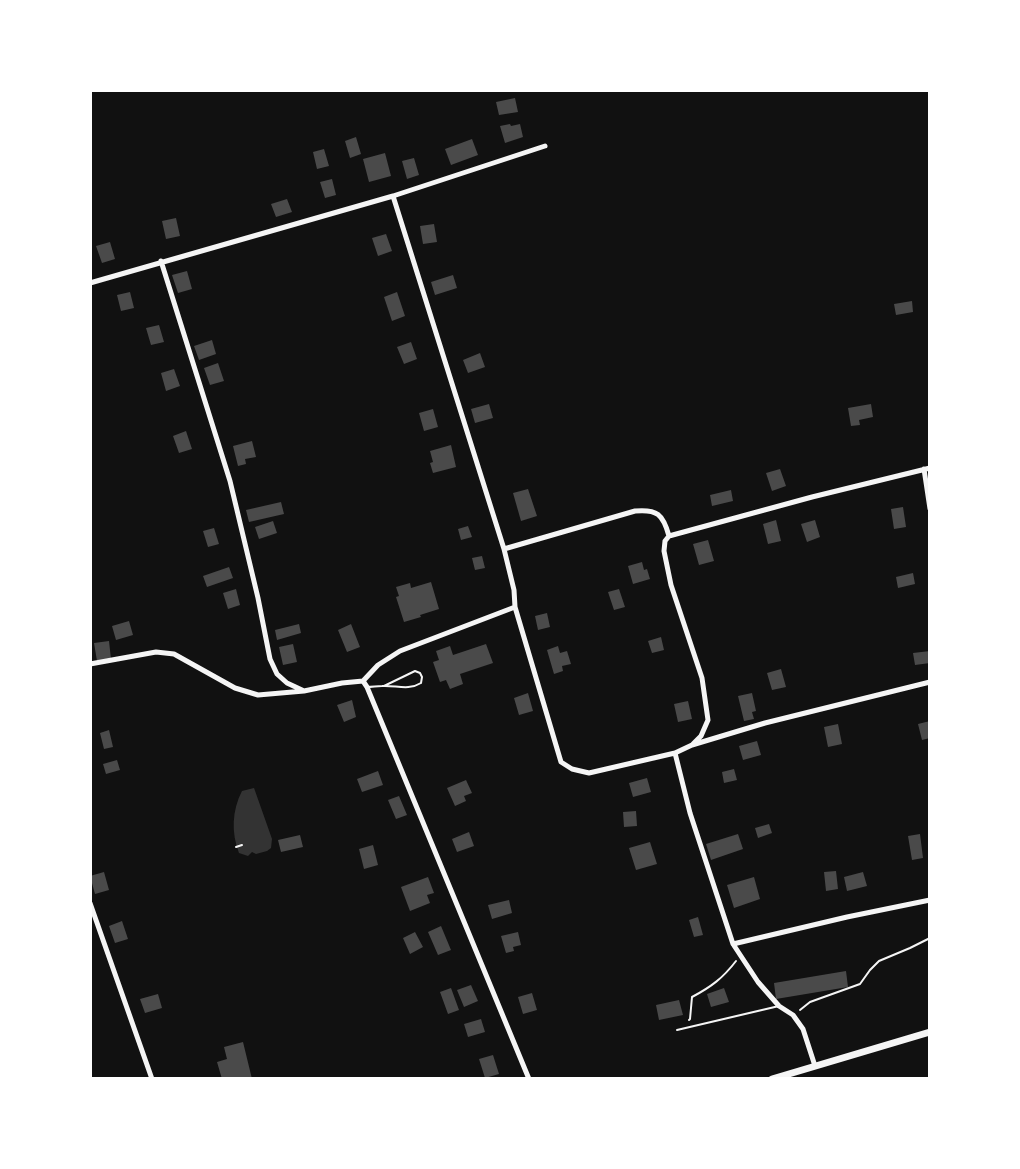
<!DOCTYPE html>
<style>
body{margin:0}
#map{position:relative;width:1020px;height:1169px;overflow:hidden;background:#111;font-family:"Nunito Sans",sans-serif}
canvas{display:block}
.frame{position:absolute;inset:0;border:92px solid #fff;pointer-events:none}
</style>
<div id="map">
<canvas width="1020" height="1169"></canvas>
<div class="frame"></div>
</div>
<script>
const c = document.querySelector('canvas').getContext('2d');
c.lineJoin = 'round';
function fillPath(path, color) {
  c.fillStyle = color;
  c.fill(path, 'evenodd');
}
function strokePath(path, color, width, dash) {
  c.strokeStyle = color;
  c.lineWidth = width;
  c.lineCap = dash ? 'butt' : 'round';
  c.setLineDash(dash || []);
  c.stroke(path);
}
const water = new Path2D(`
 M254 788 272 839 271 848 267 851 256 854 252 852 248 856 239 853C231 833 232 810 242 791Z`);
const building = new Path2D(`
 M515 98 518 112 499 115 496 102Z
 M510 124 511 126 520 124 523 137 505 143 500 126Z
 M356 137 361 154 350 158 345 141Z
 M472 139 478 155 451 165 445 149Z
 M324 149 329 166 317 169 313 152Z
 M385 153 391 176 369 182 363 159Z
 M414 158 419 175 407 179 402 161Z
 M332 179 336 195 325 198 320 182Z
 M287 199 292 212 276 217 271 204Z
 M176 218 180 236 166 239 162 221Z
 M434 224 437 242 423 244 420 226Z
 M386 234 392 251 378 256 372 238Z
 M110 242 115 259 102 263 96 246Z
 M187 271 192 289 178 293 172 275Z
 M453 275 457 288 435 295 431 282Z
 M130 292 134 308 121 311 117 295Z
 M397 292 405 316 392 321 384 297Z
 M912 301 913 312 896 315 894 304Z
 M159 325 164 342 151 345 146 328Z
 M212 340 216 354 199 360 194 346Z
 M411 342 417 359 404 364 397 347Z
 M480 353 485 367 468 373 463 360Z
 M218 363 224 381 210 385 204 368Z
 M174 369 180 386 166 391 161 373Z
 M489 404 493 418 475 423 471 409Z
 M871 404 873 417 859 420 860 425 851 426 848 408Z
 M433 409 438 427 424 431 419 413Z
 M186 431 192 449 179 453 173 436Z
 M252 441 256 457 245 459 246 464 238 466 233 446Z
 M451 445 456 467 433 473 430 463 433 462 430 451Z
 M780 469 786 486 772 491 766 473Z
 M528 489 537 516 521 521 513 493Z
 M731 490 733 501 712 506 710 495Z
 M281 502 284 514 249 522 246 510Z
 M903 507 906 527 894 529 891 509Z
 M776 520 781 541 768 544 763 524Z
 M815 520 820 537 807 542 801 524Z
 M273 521 277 533 259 539 255 527Z
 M468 526 472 537 461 540 458 529Z
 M214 528 219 544 208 547 203 531Z
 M708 540 714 561 699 565 693 544Z
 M482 556 485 568 475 570 472 558Z
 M642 562 644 570 647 569 650 579 633 584 628 566Z
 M229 567 233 578 207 587 203 576Z
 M913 573 915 584 898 588 896 577Z
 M431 582 439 609 420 615 421 617 404 622 396 597 399 596 396 587 410 583 411 588Z
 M236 589 240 605 228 609 223 593Z
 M619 589 625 607 614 610 608 592Z
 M547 613 550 627 538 630 535 616Z
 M129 621 133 635 116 640 112 626Z
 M299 624 301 633 277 640 275 630Z
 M351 624 360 647 347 652 338 630Z
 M661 637 664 650 652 653 648 641Z
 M109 641 111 659 97 661 94 643Z
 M293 644 297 662 283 665 279 647Z
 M486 644 493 663 460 674 463 684 450 689 446 680 440 682 433 662 439 660 436 651 450 646 453 655Z
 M558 646 560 653 567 651 571 664 562 666 563 671 554 674 547 650Z
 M930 651V663L915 665 913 653Z
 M781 669 786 687 772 690 767 673Z
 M528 693 533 711 519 715 514 698Z
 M752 693 756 711 752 712 754 719 744 721 738 696Z
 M352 700 356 717 344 722 337 705Z
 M688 701 692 719 678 722 674 704Z
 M930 721V738L922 740 918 724Z
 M838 724 842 744 828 747 824 727Z
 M109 730 113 747 104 749 100 733Z
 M757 741 761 755 743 760 739 746Z
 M117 760 120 770 106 774 103 764Z
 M734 769 737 780 724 783 722 772Z
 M378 771 383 785 362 792 357 779Z
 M647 778 651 792 633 797 629 783Z
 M466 780 472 793 464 796 466 801 455 806 447 788Z
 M399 796 407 815 396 819 388 800Z
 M636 811 637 826 624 827 623 812Z
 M769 824 772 833 758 838 755 828Z
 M469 832 474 846 457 852 452 839Z
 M738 834 743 849 711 860 706 844Z
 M920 834 923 858 912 860 908 836Z
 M300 835 303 847 281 852 278 840Z
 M650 842 657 864 636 870 629 848Z
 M373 845 378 865 364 869 359 849Z
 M836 871 838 889 826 891 824 872Z
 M104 872 109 890 95 894 90 876Z
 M863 872 867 886 847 891 844 877Z
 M428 877 434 893 427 895 430 903 410 911 401 887Z
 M754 877 760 899 734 908 727 885Z
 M509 900 512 913 492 919 488 905Z
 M698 917 703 935 694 937 689 920Z
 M122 921 128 939 115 943 109 926Z
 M441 926 451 950 438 955 428 932Z
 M415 932 423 947 410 954 403 938Z
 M518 932 521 945 513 947 514 951 506 953 501 936Z
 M846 971 848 987 776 999 774 983Z
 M471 985 478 1001 464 1007 457 990Z
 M451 988 459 1010 448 1014 440 992Z
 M724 988 729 1002 711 1007 707 994Z
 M532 993 537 1010 523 1014 518 997Z
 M158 994 162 1008 145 1013 140 999Z
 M679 1000 683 1015 659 1020 656 1005Z
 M481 1019 485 1032 468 1037 464 1024Z
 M243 1042 252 1079H222L217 1062 227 1059 224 1047Z
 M493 1055 499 1074 485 1078 479 1059Z`);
const path = new Path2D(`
 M236 847 242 845
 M800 1010 810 1002 860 984 870 970 879 961 910 948 930 938
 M689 1020 690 1019 692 997C711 987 723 978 736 961`);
const service = new Path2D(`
 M367 687C372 687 377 686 382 686 396 685 408 691 421 683L422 677 420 673 415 671 384 686
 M677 1030 779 1006`);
const minor = new Path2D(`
 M393 196 504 549 514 590 515 607 561 762 572 769 589 773 675 753 692 745 765 723 930 682
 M161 261 230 481 258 598 270 659 277 674 287 683 302 690
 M90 283 393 196 545 146
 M924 469 930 509
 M669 536 812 497 930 468
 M669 536 665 541 664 551 671 585 702 678 708 720 701 736 693 744
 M504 549 635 511C657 509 663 514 669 536
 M90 664 156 652 174 654 235 688 258 695 304 691 342 683 363 681 367 687 529 1079
 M363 681 378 665 400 651 515 607
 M675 753 690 813 733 944 758 982 779 1006 793 1015 803 1029 815 1066
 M90 903 152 1079
 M733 944 847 917 930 900`);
const tertiary = new Path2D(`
 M772 1079 930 1032`);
fillPath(water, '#333');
fillPath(building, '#4a4a4a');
strokePath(path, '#f5f5f5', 2);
strokePath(service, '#f5f5f5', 2);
strokePath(minor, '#f5f5f5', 5);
strokePath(tertiary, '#f5f5f5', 7);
</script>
